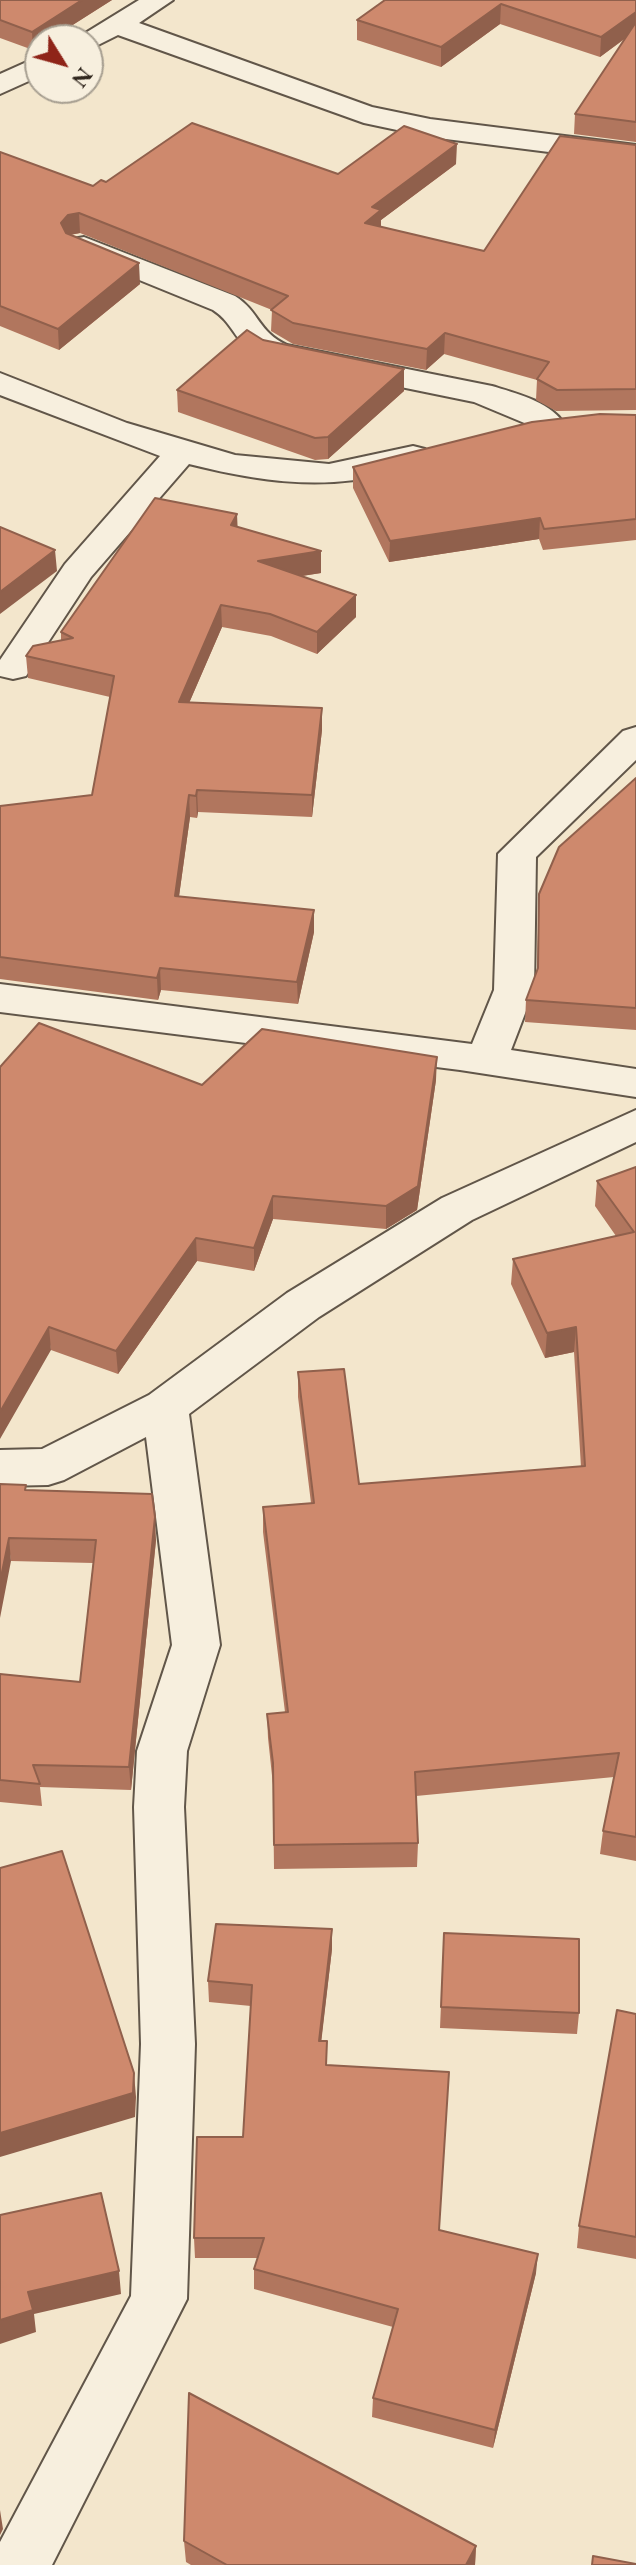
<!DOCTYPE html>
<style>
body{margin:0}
#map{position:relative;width:636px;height:2565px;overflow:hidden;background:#f3e6cc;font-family:"EB Garamond",serif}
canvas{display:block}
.north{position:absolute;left:24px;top:24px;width:80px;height:80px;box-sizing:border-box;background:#f7efde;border:2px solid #a79f91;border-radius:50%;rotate:127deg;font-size:22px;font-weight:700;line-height:32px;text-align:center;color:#30261d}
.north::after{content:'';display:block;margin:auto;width:28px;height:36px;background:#8f2418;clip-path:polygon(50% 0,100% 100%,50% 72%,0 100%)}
</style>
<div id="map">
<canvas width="636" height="2565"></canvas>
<div class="north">N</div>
</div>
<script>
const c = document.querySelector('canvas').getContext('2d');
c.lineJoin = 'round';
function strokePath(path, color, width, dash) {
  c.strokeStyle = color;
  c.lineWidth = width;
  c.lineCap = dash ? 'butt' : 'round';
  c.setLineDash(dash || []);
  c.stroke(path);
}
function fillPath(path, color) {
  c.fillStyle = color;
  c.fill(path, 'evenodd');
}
const street = new Path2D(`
 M139 0H173L139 23 372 107 430 119 636 145V163L430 137 364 123 118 35 88 50V40H74Z
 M40 56V76L0 94V74Z
 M84 237 235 296C260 312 258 332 287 345L492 386C515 393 548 401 563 422L558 429 546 432 474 402 264 359C235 346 235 324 213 310L73 253 68 246 73 239Z
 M0 373 127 423 235 455 329 464 413 446 425 449 430 456C422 468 405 469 391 473 322 491 257 481 189 464L91 577 26 676 13 679 0 676V660L65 564 160 456 0 395Z
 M636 727V760L536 857 534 990 511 1050 636 1069V1097L460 1070 0 1012V984L472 1044 494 990 498 854 623 731Z
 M636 1110V1142L472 1220 319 1317 189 1414 220 1645 187 1751 184 1807 195 2044 187 2299 52 2565H0V2542L131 2296 141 2044 134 1807 137 1751 172 1645 146 1437 64 1480 48 1485 0 1486V1450L42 1449 149 1395 287 1293 442 1198Z`);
const wall = new Path2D(`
 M0 0H112L49 40H40V46L33 50 0 38Z
 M385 0H636V142L574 134 575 114 626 38 600 57 500 24 441 67 357 40V20Z
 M636 145V410L556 411 536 400 537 380 444 354 426 370 293 344 271 331 272 310 80 233 70 235 140 284 59 350 0 326V152L93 186 106 182 338 174 456 164 381 220V227L484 251Z
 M177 390 404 391 328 459 315 460 178 412Z
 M636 415V540L543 550 539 539 389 562 353 488V467Z
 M237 514V527L321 573 301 576 356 595V617L317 654 271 636 222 627 189 703 322 730 312 817 198 812 197 818 190 817 179 896 314 932 298 1004 161 990 158 1000 0 979V806L92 795 110 697 28 678 26 656 61 641V632Z
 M636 778V1030L525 1022 526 1000 537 971 539 894Z
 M0 1067 202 1085 436 1080 417 1210 386 1229 273 1219 254 1271 197 1261 118 1374 51 1350Z
 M636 1167V1861L600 1854 603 1831 614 1777 416 1796 418 1843 417 1867 274 1869 273 1785 268 1738 267 1714 285 1712 263 1532V1507L311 1503 298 1397V1372L359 1484 581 1467 574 1352 545 1358 511 1284 513 1259 616 1236 595 1206 597 1181Z
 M0 1484 27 1491 156 1540 131 1790 40 1787 42 1806 0 1802V1674L80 1682 93 1563 11 1561Z
 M444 1933 579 2013 577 2034 440 2028Z
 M332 1949 321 2041 326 2065 440 2230 536 2273 493 2448 372 2417 373 2398 393 2327 254 2289V2269L258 2258H195L194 2238 243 2137 251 2006 209 2002 208 1981Z
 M636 2014V2259L577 2248 579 2226Z
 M184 2541 476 2546 475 2565H191L186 2562Z`);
const shadedWall = new Path2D(`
 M82 0H112L49 40H40V46L33 50 32 32Z
 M501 4 500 24 441 67V47Z
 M636 12V30L600 57 601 37Z
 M457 144 456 164 381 220V230L365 223 372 207Z
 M79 213 80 233 69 235 63 243 61 223 68 215Z
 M139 263 140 284 59 350 58 329Z
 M445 333 444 354 426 370 427 349Z
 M404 369V391L328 459V437Z
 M237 514 238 536 231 525Z
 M540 518 539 539 389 562 390 541Z
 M55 550 57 571 0 614V592Z
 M321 551V573L258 583V561Z
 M356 595V617L317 654V632Z
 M221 605 222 627 180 724 179 702Z
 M322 708V730L312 817V795Z
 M197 790 198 812 197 818 196 796Z
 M189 795 190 817 176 918 175 896Z
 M314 910V932L298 1004 297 982Z
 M160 968 161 990 158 1000 157 978Z
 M437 1057 436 1080 417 1210 386 1229V1206Z
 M273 1196V1219L254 1271V1248Z
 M196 1238 197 1261 118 1374 116 1351Z
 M49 1327 51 1350 0 1439V1412Z
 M576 1327 574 1352 545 1358 547 1333Z
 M155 1517 156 1540 131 1790 129 1767Z
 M9 1538 11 1561 0 1618V1582Z
 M332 1929V1949L319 2061V2041Z
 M134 2073 136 2097 135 2117 0 2157V2133Z
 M538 2254 536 2273 493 2448 495 2430Z
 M119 2271 121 2294 34 2314 36 2332 0 2344V2320L28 2292Z
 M0 2510 3 2529 0 2535Z
 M476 2546 475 2565H466Z`);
const building = new Path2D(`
 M0 0H82L32 32 0 20Z
 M385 0H636V12L601 37 501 4 441 47 357 20Z
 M636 22V122L575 114Z
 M192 123 338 174 404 126 457 144 372 207 381 210 365 223 484 251 560 136 636 145V389L557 390 537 379 549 362 445 333 427 349 293 323 271 310 288 296 79 213 68 215 61 223 66 233 139 263 58 329 0 306V152L93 186 101 180 106 182Z
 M247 330 263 340 404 369 328 437 315 438 177 390Z
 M600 414 636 415V519L544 529 540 518 390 541 353 467 532 422Z
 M155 498 237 514 231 525 321 551 258 561 356 595 317 632 270 614 221 605 179 702 322 708 312 795 197 790 196 796 189 795 175 896 314 910 297 982 160 968 157 978 0 957V806L92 795 114 676 26 656 33 646 73 638 61 632Z
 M0 527 55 550 0 592Z
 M636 778V1008L526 1000 538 968 539 894 559 847Z
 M39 1023 202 1085 262 1029 437 1057 418 1186 386 1206 273 1196 254 1248 196 1238 116 1351 49 1327 0 1412V1067Z
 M636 1167V1837L603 1831 619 1753 415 1772 418 1843 274 1845 273 1763 267 1714 288 1712 263 1507 314 1503 298 1372 344 1369 359 1484 585 1466 576 1327 547 1333 513 1259 634 1232 597 1181Z
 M0 1484 26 1485 25 1490 152 1494 155 1517 129 1767 33 1765 40 1784 0 1780V1674L80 1682 96 1540 9 1538 0 1582Z
 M62 1851 134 2073 133 2093 0 2133V1868Z
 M216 1924 332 1929 319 2041H327L326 2065 449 2072 439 2230 538 2254 495 2430 373 2398 398 2309 254 2269 264 2238H194L197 2137H243L252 1985 208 1981Z
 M444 1933 579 1939V2013L441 2007Z
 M617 2010 636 2014V2237L579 2226Z
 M101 2193 119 2271 28 2292 33 2310 0 2320V2215Z
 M189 2393 476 2546 466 2565H227L184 2541Z
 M593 2556 636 2564V2565H592Z`);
strokePath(street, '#615649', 4);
fillPath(street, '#f7efde');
fillPath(wall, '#b1765e');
fillPath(shadedWall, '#90604c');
fillPath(building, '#ce896d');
strokePath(building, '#90604c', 2);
</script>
